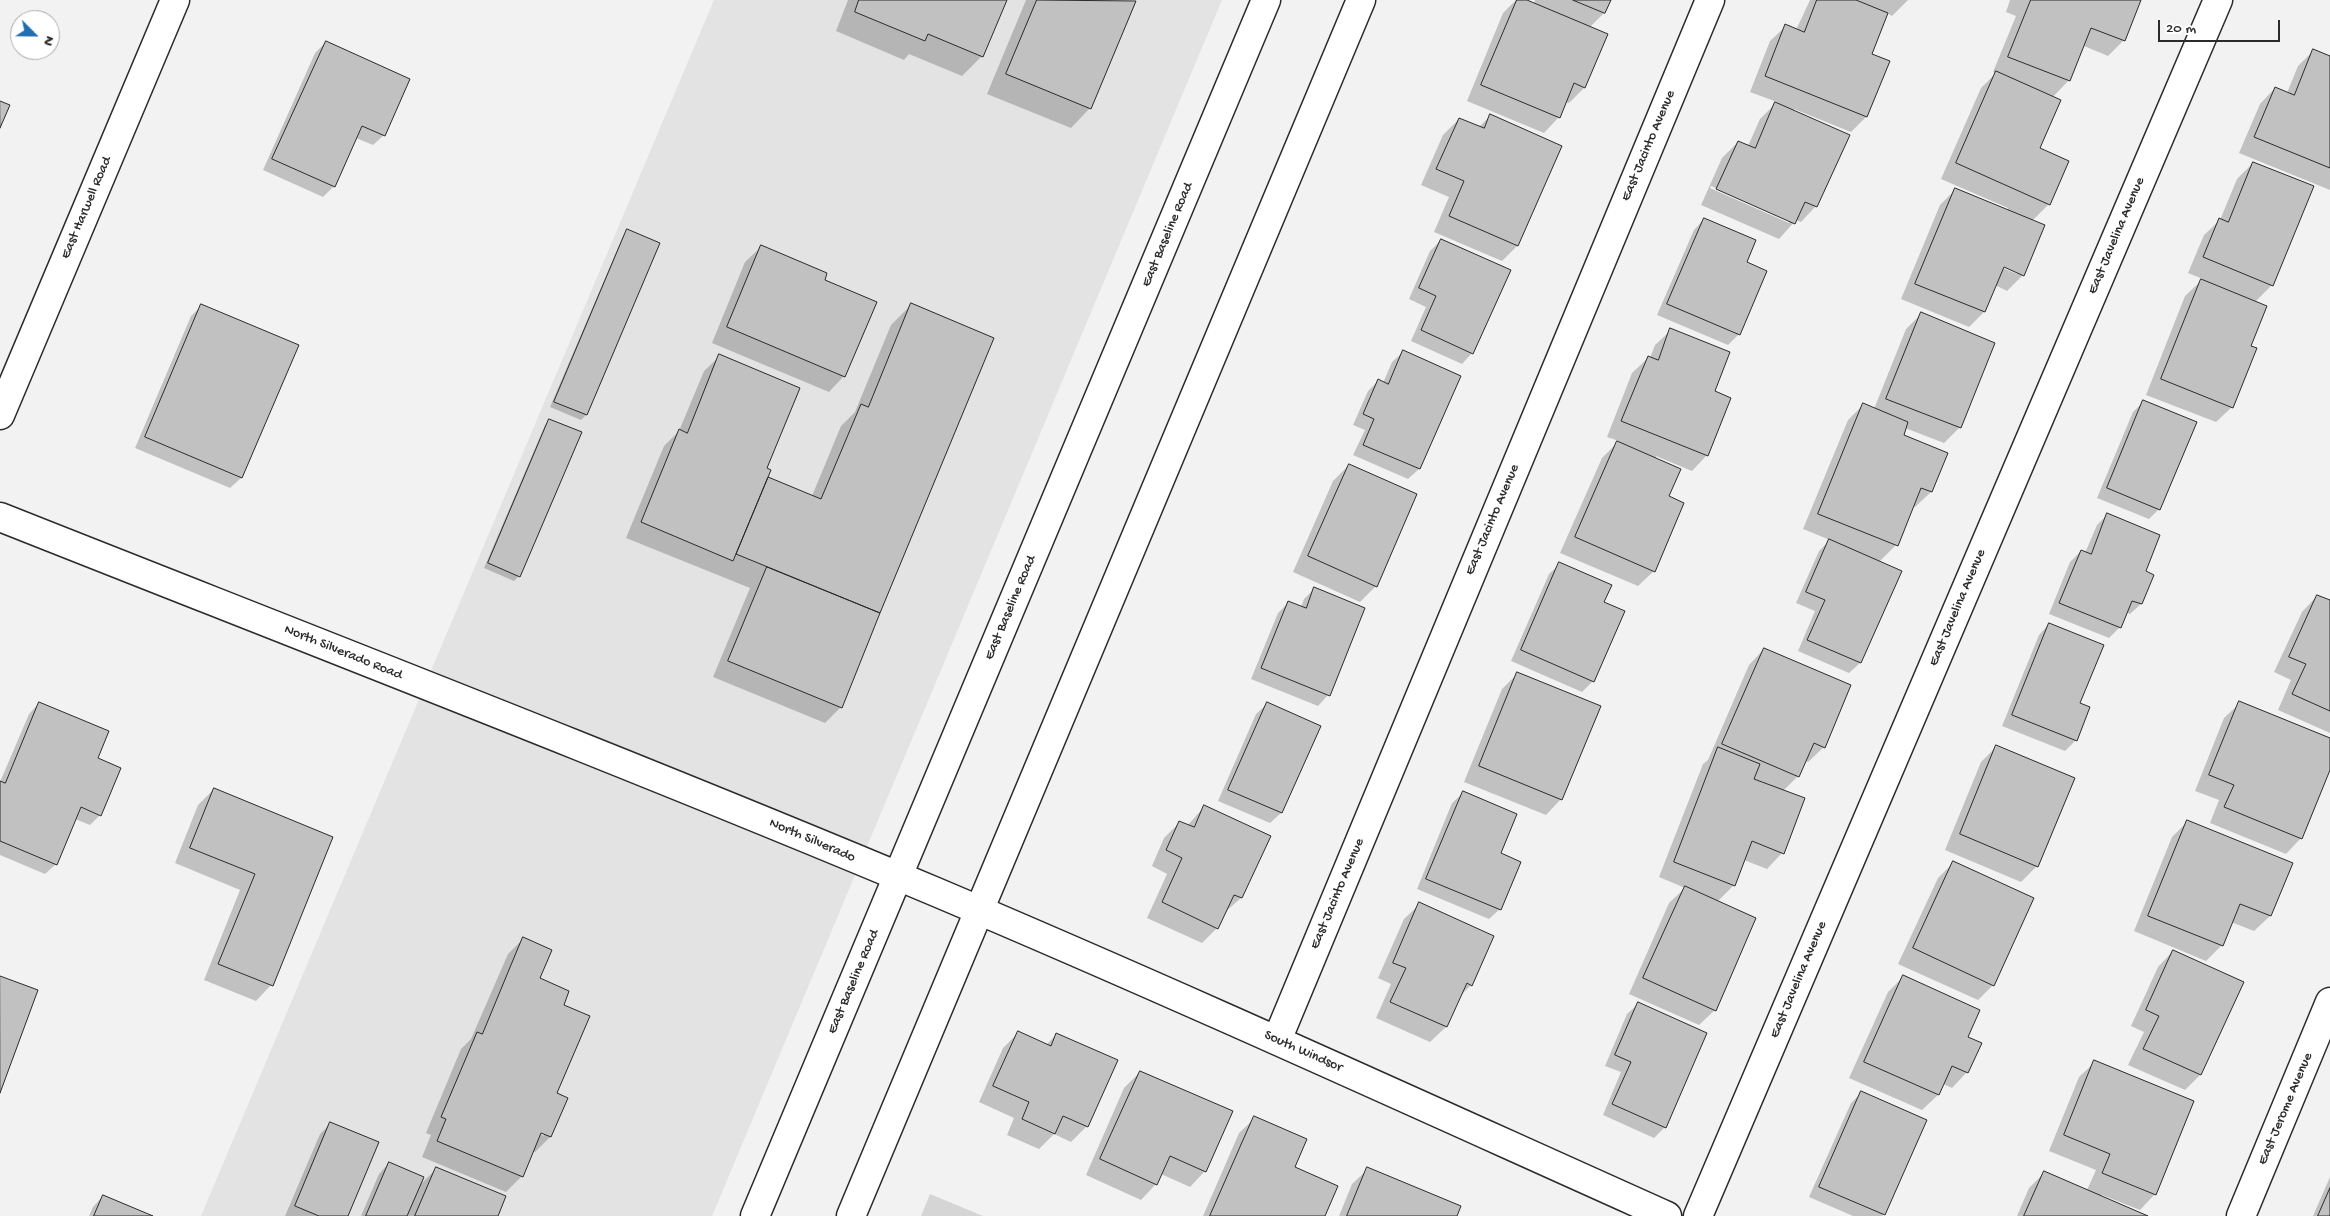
<!DOCTYPE html>
<style>
body{margin:0}
#map{position:relative;width:2330px;height:1216px;overflow:hidden;background:#f2f2f2;font-family:"Gochi Hand",sans-serif}
canvas{display:block}
.north{position:absolute;left:10px;top:10px;width:50px;height:50px;box-sizing:border-box;background:#fff;border:1px solid #aaa;border-radius:50%;rotate:113deg;font-size:14px;font-weight:700;line-height:20px;text-align:center;color:#2b2b2b}
.north::after{content:'';display:block;margin:auto;width:18px;height:22px;background:#1f6fb2;clip-path:polygon(50% 0,100% 100%,50% 72%,0 100%)}
.scale{position:absolute;left:2158px;top:20px;width:122px;height:22px;box-sizing:border-box;border:2px solid #2b2b2b;border-top:0;padding-left:6px;font-size:15px;line-height:18px;white-space:nowrap;color:#2b2b2b;-webkit-text-stroke:4px #fff;paint-order:stroke}
</style>
<div id="map">
<canvas width="2330" height="1216"></canvas>
<div class="north">N</div>
<div class="scale">20 m</div>
</div>
<script>
const c = document.querySelector('canvas').getContext('2d');
c.lineJoin = 'round';
function fillPath(path, color) {
  c.fillStyle = color;
  c.fill(path, 'evenodd');
}
function strokePath(path, color, width, dash) {
  c.strokeStyle = color;
  c.lineWidth = width;
  c.lineCap = dash ? 'butt' : 'round';
  c.setLineDash(dash || []);
  c.stroke(path);
}
function write(font, color, halo, rows, align = 'center') {
  c.font = font + ' "Gochi Hand",sans-serif';
  c.lineWidth = 5;
  c.setLineDash([]);
  c.textBaseline = 'middle';
  c.strokeStyle = halo;
  c.fillStyle = color;
  for (const [text, x, y, turn = 0] of rows) {
    c.save();
    c.translate(x, y);
    c.rotate((+turn || 0) * Math.PI / 180);
    c.textAlign = isNaN(turn) ? turn : align;
    if (halo) c.strokeText(text, 0, 0);
    c.fillText(text, 0, 0);
    c.restore();
  }
}
const built = new Path2D(`
 M714 0H1222L712 1216H201Z`);
const green = new Path2D(`
 M930 1194 983 1216H921Z`);
const shadow = new Path2D(`
 M848 0H1006L982 56 962 76 909 54 904 60 836 31Z
 M1026 0 1134 1 1090 108 1071 128 987 94Z
 M1516 0 1534 4 1535 0H1609L1604 13 1590 27 1584 88 1569 103 1565 102 1559 117 1544 133 1467 101 1503 13Z
 M1810 0H1908L1892 16 1887 13 1870 54 1866 117 1851 132 1794 109 1816 206 1801 222 1796 220 1779 239 1701 205 1722 158 1738 142 1748 146 1760 119 1777 102 1750 92 1770 41 1786 26 1796 30ZM1711 186 1789 220V223L1710 188Z
 M2010 0H2140L2124 40 2108 56 2084 46 2069 80 2052 98 2038 148 2049 204 2032 221 2023 275 2007 291 1995 285 1984 312 1969 327 1901 299 1940 205 1956 189 2007 211 2008 208 1941 179 1981 88 1996 73 1993 72 2016 16 2006 12ZM1999 264 2017 271V274L1998 266Z
 M326 42 384 135 373 145 356 138 334 186 323 197 263 170 315 53Z
 M2313 51 2330 58V190L2239 153 2260 104 2275 88 2287 93 2298 66Z
 M1490 116 1517 246 1502 261 1434 232 1449 197 1421 185 1443 135 1459 119 1478 128Z
 M2253 163 2272 285 2255 302 2249 347 2232 407 2216 422 2146 395 2185 296 2203 279 2188 273 2204 235 2220 220 2237 179Z
 M1704 219 1745 263 1765 272 1738 335 1728 345 1657 315 1694 230Z
 M628 231 658 244 586 415 581 420 550 407 623 236Z
 M1441 240 1472 353 1462 364 1411 341 1426 307 1409 299 1430 251Z
 M761 247 823 280 844 376 829 392 712 343 745 262Z
 M202 305 297 346 241 478 230 488 135 448 191 316Z
 M911 305 993 339 841 707 825 723 713 677 750 588 626 538 664 446 679 431 704 371 720 356 765 468 767 478 812 496 841 426 855 412 891 325Z
 M1921 314 1994 343 1959 428 1944 443 1905 428 1902 435 1946 453 1931 492 1915 507 1912 506 1896 545 1879 562 1900 571 1860 663 1849 673 1798 651 1815 611 1796 603 1819 551 1830 540 1803 529 1848 420 1863 405 1874 409 1906 329Z
 M1671 330 1713 391 1707 455 1692 471 1656 456 1667 497 1654 571 1638 586 1560 553 1602 458 1619 441 1607 437 1632 373 1648 358H1650L1655 345Z
 M1403 352 1459 376 1419 469 1408 479 1353 455 1365 430 1353 425 1368 391 1378 381 1383 383 1392 362Z
 M2144 401 2159 509 2149 519 2097 498 2133 412Z
 M550 420 519 576 514 581 484 568 545 425Z
 M1349 465 1376 586 1360 602 1293 572 1333 481Z
 M2108 514 2144 572 2141 604 2130 614 2126 612 2120 627 2109 638 2049 614 2070 562 2081 551 2085 553 2097 525Z
 M1560 564 1602 602 1624 612 1593 681 1582 692 1511 661 1549 574Z
 M1314 589 1328 695 1318 706 1251 679 1278 613 1289 602 1301 607 1304 599Z
 M2317 596 2330 602V733L2278 710 2291 680 2274 672 2302 612Z
 M2049 624 2079 704 2076 740 2065 751 2002 726 2039 635Z
 M1764 649 1824 747 1808 762 1804 761 1798 776 1783 791 1803 799 1782 853 1767 869 1744 860 1734 885 1717 902 1715 1010 1699 1025 1629 994 1669 903 1685 888 1659 877 1703 764 1708 760 1749 665Z
 M1517 674 1561 799 1546 815 1464 782 1502 689Z
 M39 703 96 759 100 815 90 825 75 819 56 864 45 874 0 855V782L29 714Z
 M2240 703 2330 739V766L2301 838 2286 854 2210 823 2219 800 2195 791 2224 718Z
 M1267 704 1320 726 1281 813 1270 823 1218 801 1256 714Z
 M1996 747 2037 866 2021 882 1945 850 1981 762Z
 M214 789 332 838 271 985 256 1001 204 980 240 890 175 863 198 805Z
 M1463 793 1499 854 1500 909 1489 919 1417 889 1452 803Z
 M1204 807 1269 837 1241 898 1224 913 1217 928 1202 943 1147 918 1167 874 1152 866 1164 838 1180 822 1187 826Z
 M2188 821 2291 864 2270 916 2254 931 2231 922 2222 945 2206 961 2134 931 2172 837Z
 M1953 863 1993 985 1978 1000 1898 964 1938 878Z
 M1420 904 1471 985 1459 997 1446 1027 1430 1042 1376 1018 1391 984 1378 978 1404 919Z
 M523 939 538 979 562 1006 556 1094 566 1098 550 1137 535 1152 532 1151 522 1176 506 1192 422 1157 431 1135 426 1133 461 1049 471 1039 508 954ZM535 1132 544 1133V1136Z
 M2173 951 2200 1075 2185 1090 2128 1065 2144 1032 2131 1026 2158 967Z
 M1903 977 1966 1037 1967 1072 1952 1088 1943 1084 1938 1095 1922 1110 1849 1078 1888 992Z
 M1638 1004 1665 1127 1654 1138 1603 1115 1621 1072 1605 1066 1627 1014Z
 M1018 1033 1046 1045 1057 1034 1087 1126 1071 1142 1054 1134 1039 1149 1007 1135 1014 1118 979 1102 1003 1048Z
 M2095 1062 2155 1194 2140 1210 2102 1195 2101 1197 2146 1216H2017L2029 1188 2045 1172 2087 1190 2096 1170 2049 1151 2079 1077Z
 M1140 1072 1205 1171 1190 1187 1161 1174 1156 1184 1141 1200 1086 1175 1124 1088Z
 M1861 1093 1884 1214 1882 1216H1853L1809 1197 1851 1103Z
 M1255 1118 1293 1168 1323 1216H1203L1239 1133Z
 M331 1123 346 1216H285L320 1134Z
 M389 1163 419 1186 437 1168 497 1216H361L379 1174Z
 M1368 1169 1456 1216H1339L1352 1184Z
 M2330 1177V1216H2313Z
 M103 1196 150 1216H89L93 1207Z`);
const building = new Path2D(`
 M859 0H1007L983 57 928 34 925 41 855 12Z
 M1037 0 1136 1 1091 109 1006 74Z
 M1517 0H1527L1608 34 1585 88 1574 83 1560 118 1481 85Z
 M1573 0H1611L1605 13Z
 M1817 0H1856L1888 13 1872 54 1890 61 1867 117 1765 76 1785 24 1804 32Z
 M2031 0H2141L2125 41 2091 28 2070 81 2008 57Z
 M326 41 410 79 385 136 362 126 335 187 272 159Z
 M2313 49 2330 56V168L2254 137 2275 87 2294 95Z
 M1996 71 2061 100 2040 148 2069 161 2050 205 1956 163Z
 M0 101 10 105 0 128Z
 M1775 102 1850 135 1817 207 1805 202 1795 224 1716 189 1738 141 1755 148Z
 M1490 114 1562 146 1518 246 1449 216 1464 181 1436 169 1459 118 1484 128Z
 M2253 162 2314 186 2273 286 2203 257 2219 218 2228 222Z
 M1955 188 2045 225 2024 276 2004 267 1985 312 1915 284Z
 M1704 218 1756 240 1747 262 1767 271 1740 335 1667 304Z
 M627 229 660 243 587 415 554 402Z
 M1441 239 1511 270 1473 354 1421 330 1436 296 1419 288Z
 M761 245 827 273 825 280 877 302 845 377 727 327Z
 M2201 279 2267 306 2251 346 2257 348 2233 408 2161 379Z
 M911 303 994 338 880 613 736 554 768 477 821 499 861 404 868 407Z
 M201 304 299 345 242 478 145 437Z
 M1921 312 1995 343 1961 428 1886 399Z
 M1670 328 1730 352 1715 391 1731 398 1708 456 1621 421 1648 356 1658 360Z
 M1403 350 1461 376 1420 469 1363 445 1374 419 1363 414 1378 379 1388 384Z
 M719 354 800 388 767 468 771 470 733 561 641 522 679 429 687 433Z
 M2143 400 2197 422 2160 510 2107 488Z
 M1863 403 1908 422 1904 435 1948 453 1932 492 1921 488 1898 546 1818 514Z
 M549 419 582 432 520 577 488 563Z
 M1617 441 1681 469 1669 496 1684 503 1655 572 1575 537Z
 M1349 464 1417 494 1377 587 1308 556Z
 M2107 513 2160 535 2146 571 2154 575 2142 604 2132 601 2121 628 2059 603 2081 550 2091 554Z
 M1829 539 1902 571 1861 663 1807 640 1825 600 1806 592Z
 M1559 562 1612 585 1604 602 1625 611 1594 682 1521 650Z
 M767 567 880 613 842 708 728 661Z
 M1314 587 1365 608 1330 696 1261 668 1288 601 1306 608Z
 M2317 595 2330 600V711L2292 694 2306 664 2289 657Z
 M2049 623 2104 645 2080 703 2090 707 2077 741 2012 715Z
 M1764 648 1851 685 1825 748 1814 743 1799 777 1722 744Z
 M1517 672 1601 706 1562 800 1479 766Z
 M2239 701 2330 738V770L2302 839 2224 807 2234 785 2209 775Z
 M39 702 109 731 98 758 121 768 101 816 81 807 57 865 0 841V781L5 783Z
 M1267 702 1321 726 1282 813 1228 790Z
 M1996 745 2075 778 2038 867 1960 834Z
 M1718 747 1760 764 1754 779 1805 798 1784 854 1752 841 1735 886 1674 862Z
 M214 788 333 837 273 986 218 964 255 874 190 848Z
 M1463 791 1517 814 1501 853 1521 862 1501 910 1426 879Z
 M1204 805 1271 836 1242 898 1234 895 1218 929 1162 902 1182 858 1166 850 1179 821 1194 827Z
 M2187 820 2293 863 2271 916 2240 904 2223 946 2148 916Z
 M1953 861 2034 898 1994 986 1913 948Z
 M1685 886 1756 918 1716 1011 1643 978Z
 M1419 902 1494 936 1472 986 1467 983 1447 1027 1390 1002 1406 968 1393 963Z
 M523 937 552 950 540 978 569 991 564 1005 590 1016 557 1093 568 1098 551 1137 541 1133 523 1177 437 1141 446 1119 441 1117 477 1032 482 1034Z
 M2173 950 2244 982 2201 1075 2143 1049 2159 1016 2146 1010Z
 M1903 975 1980 1010 1968 1037 1982 1043 1968 1073 1952 1066 1939 1095 1864 1062Z
 M0 976 38 990 0 1093Z
 M1638 1002 1707 1033 1666 1128 1612 1104 1631 1062 1615 1055Z
 M1018 1031 1051 1046 1056 1033 1118 1060 1088 1127 1063 1116 1055 1134 1022 1119 1029 1102 993 1086Z
 M2094 1060 2194 1101 2156 1195 2102 1173 2110 1154 2064 1135Z
 M1140 1071 1233 1111 1206 1172 1170 1156 1157 1185 1100 1159Z
 M1861 1091 1927 1120 1885 1215 1819 1187Z
 M1254 1116 1307 1139 1295 1167 1338 1186 1325 1216H1210Z
 M330 1122 379 1142 348 1216H319L295 1206Z
 M389 1162 424 1177 407 1216H366Z
 M436 1167 506 1196 498 1216H415Z
 M1367 1167 1461 1206 1457 1216H1347Z
 M2044 1171 2148 1216H2024Z
 M2330 1188V1216H2318Z
 M103 1195 153 1216H94Z`);
const street = new Path2D(`
 M0 415 175 0
 M0 517C313 641 626 762 936 892 1182 996 1424 1107 1667 1216
 M1277 1040 1710 0
 M1698 1216 2218 0
 M2241 1216 2330 1002`);
const primary = new Path2D(`
 M755 1216 1266 0
 M851 1216 1361 0`);
const streetNames = [
 ["East Jacinto Avenue",1649,146,-67],
 ["East Harwell Road",87,208,-67],
 ["East Baseline Road",1168,235,-67],
 ["East Javelina Avenue",2117,236,-67],
 ["East Jacinto Avenue",1493,520,-67],
 ["East Baseline Road",1011,608,-67],
 ["East Javelina Avenue",1958,608,-67],
 ["North Silverado Road",343,653,22],
 ["North Silverado",812,841,23],
 ["East Jacinto Avenue",1338,894,-67],
 ["East Javelina Avenue",1799,980,-67],
 ["East Baseline Road",854,982,-67],
 ["South Windsor",1303,1052,24],
 ["East Jerome Avenue",2286,1109,-67]
];
fillPath(built, '#e3e3e3');
fillPath(green, '#d5d5d5');
fillPath(shadow, '#0003');
fillPath(building, '#c1c1c1');
strokePath(building, '#2b2b2b', 1);
strokePath(street, '#2b2b2b', 31);
strokePath(primary, '#2b2b2b', 31);
strokePath(street, '#fff', 28);
strokePath(primary, '#fff', 28);
write('14px', '#2b2b2b', '#fff', streetNames);
</script>
